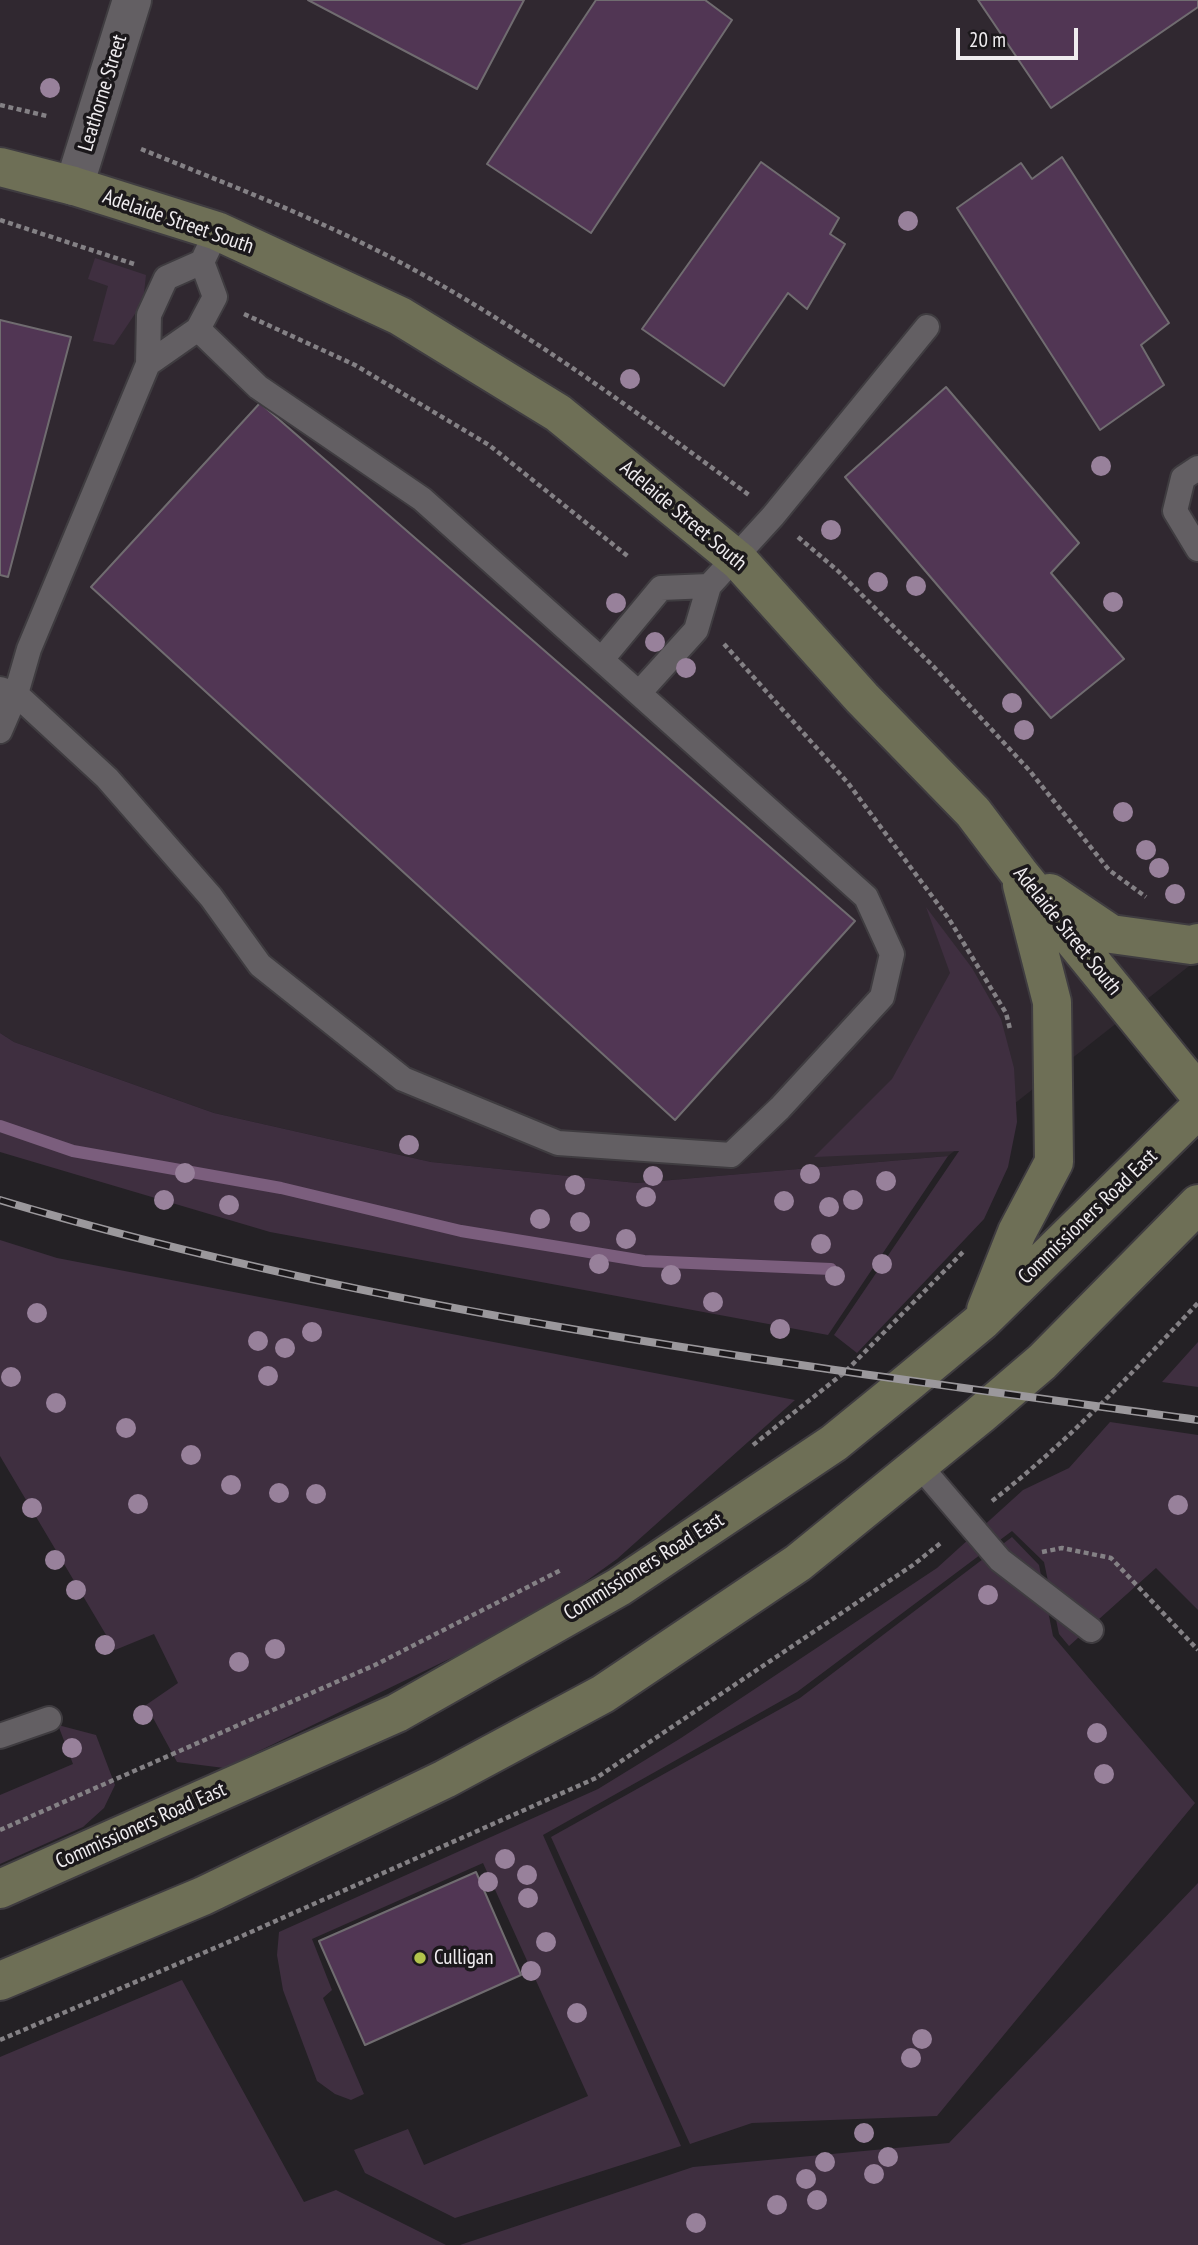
<!DOCTYPE html>
<style>
body{margin:0}
#map{position:relative;width:1198px;height:2245px;overflow:hidden;background:#242125;font-family:"PT Sans Narrow",sans-serif}
canvas{display:block}
.scale{position:absolute;left:956px;top:28px;width:122px;height:32px;box-sizing:border-box;border:4px solid #efecef;border-top:0;padding-left:9px;font-size:21px;line-height:24px;white-space:nowrap;color:#efecef;-webkit-text-stroke:5px #1b181b;paint-order:stroke}
</style>
<div id="map">
<canvas width="1198" height="2245"></canvas>
<div class="scale">20 m</div>
</div>
<script>
const c = document.querySelector('canvas').getContext('2d');
c.lineJoin = 'round';
function fillPath(path, color) {
  c.fillStyle = color;
  c.fill(path, 'evenodd');
}
function strokePath(path, color, width, dash) {
  c.strokeStyle = color;
  c.lineWidth = width;
  c.lineCap = dash ? 'butt' : 'round';
  c.setLineDash(dash || []);
  c.stroke(path);
}
function write(font, color, halo, rows, align = 'center') {
  c.font = font + ' "PT Sans Narrow",sans-serif';
  c.lineWidth = 7;
  c.setLineDash([]);
  c.textBaseline = 'middle';
  c.strokeStyle = halo;
  c.fillStyle = color;
  for (const [text, x, y, turn = 0] of rows) {
    c.save();
    c.translate(x, y);
    c.rotate((+turn || 0) * Math.PI / 180);
    c.textAlign = isNaN(turn) ? turn : align;
    if (halo) c.strokeText(text, 0, 0);
    c.fillText(text, 0, 0);
    c.restore();
  }
}
const built = new Path2D(`
 M0 0H1198V959L948 1156 637 1183 431 1162 214 1113 14 1042 0 1033Z`);
const green = new Path2D(`
 M95 258 146 275 143 302 114 345 93 341 108 286 88 279Z
 M926 907 972 968 1001 1019 1014 1068 1017 1122 1008 1167 984 1219 857 1353 834 1335 959 1151 814 1157 892 1079 950 973Z
 M0 1033 14 1042 214 1113 431 1162 637 1183 948 1156 828 1335 270 1232 0 1152Z
 M0 1240 57 1258 795 1400 617 1559 536 1617 224 1768 177 1762 146 1705 178 1683 154 1634 115 1650 0 1456Z
 M1198 1342V1387L1162 1382Z
 M1110 1422 1198 1435V1610L1156 1568 1069 1646 1059 1634 1044 1562 1012 1531 797 1692 543 1835 681 2146 455 2218 365 2173 354 2150 408 2129 424 2165 588 2096 483 1863 312 1939 332 1990 323 1998 364 2094 351 2100 335 2094 317 2081 283 1990 277 1955 279 1932 598 1789 681 1738 937 1568 1023 1490 1069 1468Z
 M1012 1537 1039 1565 1053 1636 1195 1803 937 2116 752 2123 690 2144 551 1837 800 1698Z
 M58 1725 96 1735 115 1785 104 1808 83 1827 0 1864V1795L73 1764Z
 M1198 1883V2245H460L693 2167 949 2143Z
 M182 1980 304 2202 336 2190 446 2245H0V2057Z`);
const stream = new Path2D(`
 M0 1126 73 1151 281 1188 461 1231 644 1261 831 1269`);
const building = new Path2D(`
 M308 0H524L477 89Z
 M596 0H705L732 20 591 233 487 164Z
 M978 0H1198V7L1051 108Z
 M1062 157 1169 323 1141 345 1164 385 1100 430 957 208 1021 163 1032 179Z
 M761 162 839 218 830 234 845 244 807 309 788 293 724 386 642 329Z
 M0 320 71 337 8 577 0 575Z
 M946 387 1079 543 1051 573 1124 659 1051 718 845 477Z
 M260 403 855 921 675 1120 91 587Z
 M476 1872 521 1975 365 2045 319 1941Z`);
const path = new Path2D(`
 M0 105 47 116
 M141 149C234 187 330 223 418 272 534 336 642 416 749 495
 M0 220 137 265
 M244 314 355 365 489 445 630 558
 M798 537 837 570 932 665 1029 770 1109 870 1146 897
 M724 644 848 783 949 919 1006 1013 1010 1029
 M753 1445 845 1372 965 1250
 M992 1501C1068 1442 1132 1373 1198 1303
 M1042 1552 1062 1548 1111 1558 1198 1650
 M0 1830 375 1665 561 1570
 M0 2040 224 1944 596 1778 913 1565 942 1542`);
const service = new Path2D(`
 M148 364 198 329 215 297 202 262
 M1198 468 1183 478 1175 511 1198 549
 M602 659 661 588 709 586
 M0 689 16 694 107 778 211 897 260 965 403 1079 558 1143 731 1155 780 1108 882 997 892 954 866 897 422 499 258 387 198 329
 M639 693 696 630 709 586 773 516 927 327
 M0 731 16 694 29 649 148 364 149 315 166 278 202 262 217 231
 M919 1465 1000 1560 1091 1630
 M0 1736 49 1719`);
const minor = new Path2D(`
 M74 186 132 0`);
const secondary = new Path2D(`
 M0 167 74 186 217 231 400 316 558 413 740 562 862 698 973 812 1019 873 1198 1093
 M1050 893 1111 934 1191 945 1198 943
 M986 1310 1017 1232 1054 1162 1052 1002 1022 885
 M0 1889 397 1713 619 1587 834 1443 910 1381 982 1321 1198 1109
 M0 1981 203 1896 445 1779 603 1694 798 1563 980 1415 1042 1362 1198 1204`);
const rail = new Path2D(`
 M0 1200C390 1316 796 1365 1198 1420`);
const trees = [
 [50,88],
 [908,221],
 [630,379],
 [1101,466],
 [831,530],
 [878,582],
 [916,586],
 [1113,602],
 [616,603],
 [655,642],
 [686,668],
 [1012,703],
 [1024,730],
 [1123,812],
 [1146,850],
 [1159,868],
 [1175,894],
 [409,1145],
 [185,1173],
 [810,1174],
 [653,1176],
 [886,1181],
 [575,1185],
 [646,1197],
 [164,1200],
 [853,1200],
 [784,1201],
 [229,1205],
 [829,1207],
 [540,1219],
 [580,1222],
 [626,1239],
 [821,1244],
 [599,1264],
 [882,1264],
 [671,1275],
 [835,1276],
 [713,1302],
 [37,1313],
 [780,1329],
 [312,1332],
 [258,1341],
 [285,1348],
 [268,1376],
 [11,1377],
 [56,1403],
 [126,1428],
 [191,1455],
 [231,1485],
 [279,1493],
 [316,1494],
 [138,1504],
 [1178,1505],
 [32,1508],
 [55,1560],
 [76,1590],
 [988,1595],
 [105,1645],
 [275,1649],
 [239,1662],
 [143,1715],
 [1097,1733],
 [72,1748],
 [1104,1774],
 [505,1859],
 [527,1875],
 [488,1882],
 [528,1898],
 [546,1942],
 [531,1971],
 [577,2013],
 [922,2039],
 [911,2058],
 [864,2133],
 [888,2157],
 [825,2162],
 [874,2174],
 [806,2179],
 [817,2200],
 [777,2205],
 [696,2223]
];
const markers = [
 [420,1958,7,"#b2c34c"]
];
const streetNames = [
 ["Leathorne Street",103,93,-73],
 ["Adelaide Street South",178,222,19],
 ["Adelaide Street South",683,516,40],
 ["Adelaide Street South",1067,931,51],
 ["Commissioners Road East",1088,1217,-44],
 ["Commissioners Road East",644,1567,-32],
 ["Commissioners Road East",141,1826,-24]
];
const poiNames = [
 ["Culligan",434,1958]
];
fillPath(built, '#302830');
fillPath(green, '#3f2f40');
strokePath(stream, '#7b5e7d', 12);
fillPath(building, '#513654');
strokePath(building, '#706c70', 2);
strokePath(service, '#3f3c40', 28);
strokePath(minor, '#3f3c40', 42);
strokePath(secondary, '#3f3c40', 42);
strokePath(path, '#848185', 4.5, [5, 3.5]);
strokePath(service, '#635f63', 24);
strokePath(minor, '#635f63', 38);
strokePath(secondary, '#6e6f56', 38);
strokePath(rail, '#9b989c', 8);
strokePath(rail, '#1b181b', 5, [16]);
c.fillStyle = '#98819b';
for (const [x, y] of trees) {
  c.beginPath();
  c.arc(x, y, 10, 0, 2 * Math.PI);
  c.fill();
}
for (const [x, y, r, color] of markers) {
  const dot = new Path2D();
  dot.arc(x, y, r, 0, 2 * Math.PI);
  c.fillStyle = color;
  c.fill(dot);
  strokePath(dot, '#1b181b', 2.5);
}
write('21px', '#efecef', '#1b181b', streetNames);
write('21px', '#efecef', '#1b181b', poiNames, 'left');
</script>
